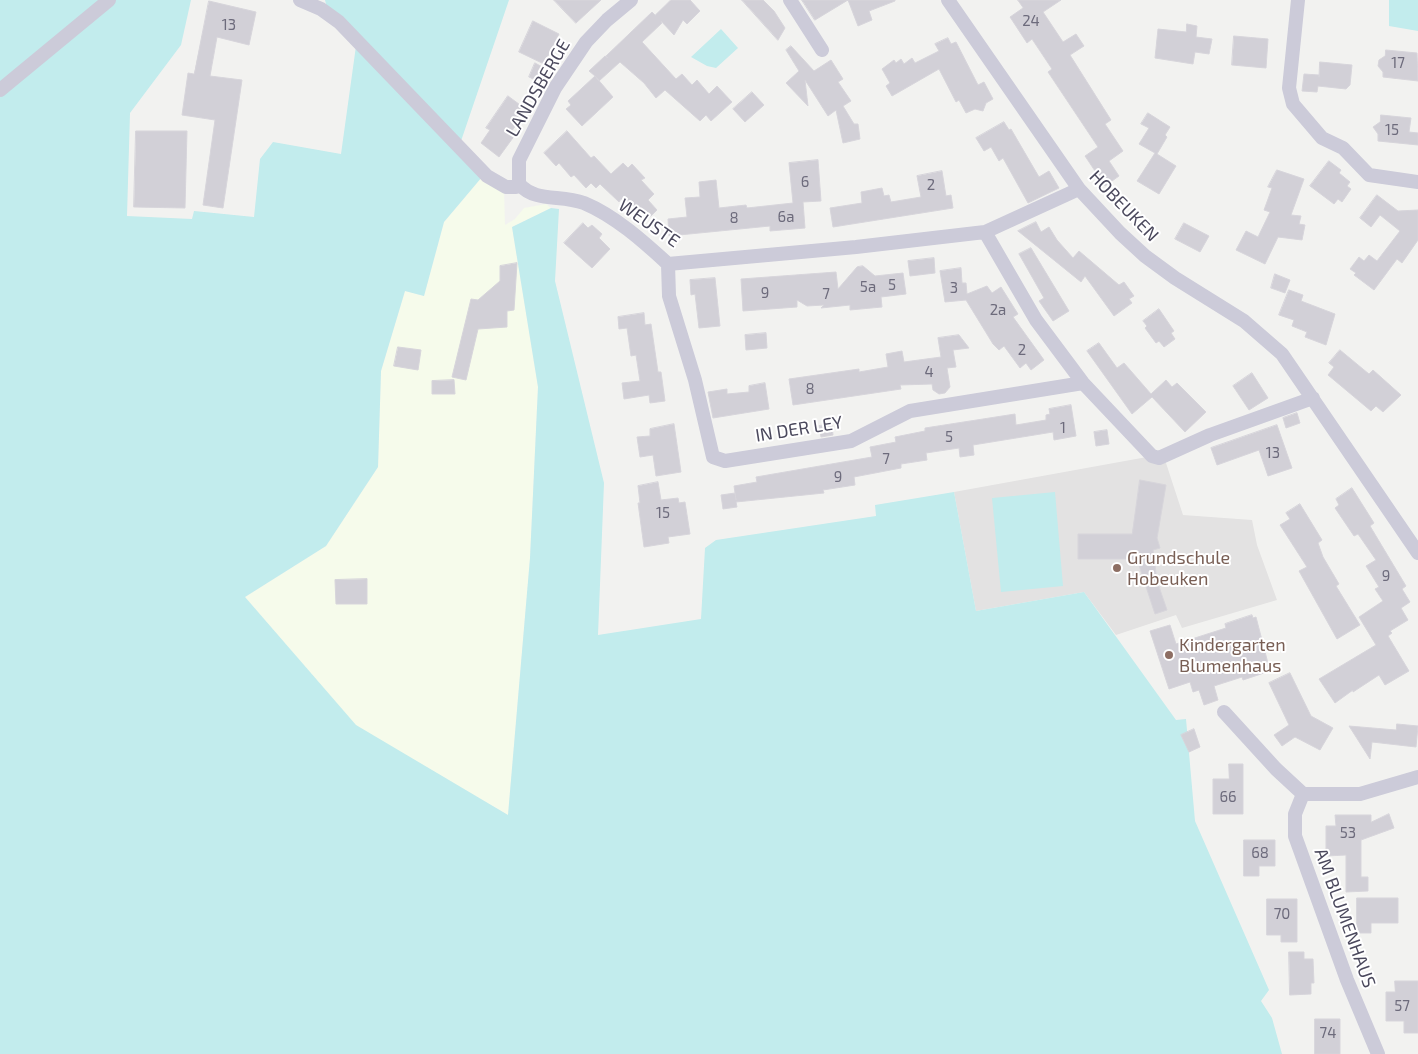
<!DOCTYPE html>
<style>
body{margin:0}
canvas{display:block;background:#f2f2f0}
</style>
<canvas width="1418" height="1054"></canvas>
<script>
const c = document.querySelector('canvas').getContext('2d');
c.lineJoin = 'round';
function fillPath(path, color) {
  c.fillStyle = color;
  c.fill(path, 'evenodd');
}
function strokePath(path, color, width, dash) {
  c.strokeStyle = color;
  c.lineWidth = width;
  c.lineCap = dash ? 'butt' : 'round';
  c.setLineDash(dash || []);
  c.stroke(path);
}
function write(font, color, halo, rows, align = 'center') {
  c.font = font + ' "Exo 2",sans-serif';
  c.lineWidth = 4;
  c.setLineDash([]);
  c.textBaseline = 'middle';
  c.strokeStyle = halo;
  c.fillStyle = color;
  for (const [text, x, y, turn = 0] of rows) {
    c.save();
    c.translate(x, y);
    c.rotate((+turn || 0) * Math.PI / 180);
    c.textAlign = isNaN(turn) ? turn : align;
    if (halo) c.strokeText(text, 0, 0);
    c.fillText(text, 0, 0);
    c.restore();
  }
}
const commercial = new Path2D(`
 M482 177 504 190 505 225 515 219 524 208 546 204 551 208 512 227 538 387 530 559 508 815 356 726 245 597 326 546 378 467 381 371 405 291 424 296 444 222Z`);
const education = new Path2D(`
 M1147 457 1166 463 1183 515 1252 520 1257 545 1277 600 1182 628 1176 615 1116 635 1084 592 976 611 954 492Z`);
const green = new Path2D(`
 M0 0H103L0 87Z
 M114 0H191L181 45 130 113 127 216 192 219 194 211 254 217 260 159 273 142 341 154 356 46 482 177 444 222 424 296 405 291 381 371 378 467 326 546 245 597 356 725 508 815 530 558 538 387 512 227 551 208 559 209 555 281 604 483 598 635 701 619 705 548 716 540 876 516 875 505 954 492 976 611 1084 592 1176 720 1186 719 1195 821 1269 990 1261 1001 1272 1018 1282 1054H0V97Z
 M325 0H509L461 141 327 8Z
 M1389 0H1418V31L1389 26Z
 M721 29 738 48 716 68 707 66 691 57Z
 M1055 492 1063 586 1001 592 992 498Z`);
const building = new Path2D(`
 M554 0H601L576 23Z
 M671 0H690L700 11 687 24 683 20 674 35 661 21 662 23 642 42 676 79 682 74 692 85 697 80 709 94 717 86 732 102 711 121 706 115 700 121 665 90 656 98 644 83 620 62 599 81 595 76 613 97 582 126 566 109 571 105 568 101 595 76 589 71 605 56 608 58 606 56 652 12 655 15Z
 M742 0H763L774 11 785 28 778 40Z
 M802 0H895V1L869 11 872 20 858 26 848 0 815 20Z
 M1018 0H1061L1043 12 1063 42 1076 34 1084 46 1070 55 1111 120 1105 124 1123 151 1109 161 1119 176 1105 186 1085 156 1098 147 1048 72 1052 69 1032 39 1027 43 1010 17 1023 8Z
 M209 1 256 12 249 45 217 37 210 76 242 80 223 208 203 205 215 120 182 115 188 73 194 74Z
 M533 21 559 34 544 64 519 52Z
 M1187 24 1197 26 1196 37 1212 39 1209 54 1195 52 1193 64 1155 58 1158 29 1186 32Z
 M1234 36 1268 39 1266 68 1232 65Z
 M948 38 951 44 956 42 978 85 984 82 993 99 986 103 983 111 975 109 966 113 959 100 956 102 939 69 892 96 886 86 890 83 882 69 894 60 896 63 901 59 904 64 912 58 915 63 939 51 935 44Z
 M791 46 814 71 831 60 843 79 838 82 851 101 843 106 854 124H858L860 139 843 143 836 110 828 116 805 80 808 106 786 83 799 71 786 50Z
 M1386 50 1417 53 1418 81 1383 77V72L1378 66 1379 60 1385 56Z
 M1320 62 1352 65 1350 85 1346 89 1318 86 1317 92 1302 91 1304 74 1319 75V77Z
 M535 63 548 70 541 83 529 77Z
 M752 92 764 105 745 122 733 109Z
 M508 96 527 110 511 132 515 135 499 157 481 143 490 130 486 128Z
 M1148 113 1170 127 1165 135 1167 137 1157 154 1176 166 1159 194 1137 181 1155 153 1139 144 1149 128 1141 124Z
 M1381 115 1411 118 1409 132 1418 133V145L1378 141V134L1373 127 1380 122Z
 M1004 122 1009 130 1011 129 1039 177 1049 171 1059 188 1028 203 1003 158 999 161 991 147 984 151 976 138Z
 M136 131H187L185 208 134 207Z
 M567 131 591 158 594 156 611 174 623 163 628 168 632 164 645 178 641 180 654 194 648 200 657 210 647 220 635 211 633 213 621 199 619 202 600 184 596 188 591 183 586 188 574 175 571 177 559 163 556 166 544 153Z
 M818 160 821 201 803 202 805 228 770 231V226L669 236 668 219 687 217 685 198 700 197 699 182 716 180 719 208 746 205 747 208 793 203 789 163Z
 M1329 161 1341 170 1339 173 1350 182 1347 186 1351 189 1342 202 1338 199 1334 204 1310 186Z
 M1277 170 1304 179 1291 215 1301 216 1299 224 1305 225 1302 240 1278 237 1265 264 1236 250 1246 231 1258 237 1270 212 1264 210 1272 188 1268 187Z
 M942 171 946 196 951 195 953 208 833 227 830 208 862 203 861 192 882 188 884 196 889 195 891 202 921 197 917 176Z
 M1377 195 1398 211 1418 210V240L1402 263 1397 259 1374 290 1354 275 1356 273 1350 269 1359 257 1364 261 1369 255 1377 261 1400 231 1380 215 1371 227 1360 218Z
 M1036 222 1041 232 1049 227 1057 240 1073 258 1079 251 1119 285 1124 282 1134 296 1129 299 1132 303 1114 316 1085 276 1081 282 1018 231Z
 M583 223 588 228 592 225 602 234 599 238 610 249 592 268 564 243Z
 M1184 223 1209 236 1200 252 1175 239Z
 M1031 248 1069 311 1053 321 1039 301 1044 298 1019 254Z
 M934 258 935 273 910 276 908 261Z
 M517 263 514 310 507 311V327L478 329 466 380 452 377 471 299 478 300 500 281V266Z
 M863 266 875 276 903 273 906 294 881 297 882 307 850 310V305L821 308 824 305 807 306 797 300V307L743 311 741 279 836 272 838 289 857 267Z
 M961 268 962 283H966L967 294 987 286 992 293 1001 287 1018 314 1013 317 1044 360 1031 370 1026 363 1020 368 1004 346 999 350 993 344 966 300 945 302 940 271Z
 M1275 274 1290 280 1285 293 1271 288Z
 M715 278 720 326 699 328 695 294 691 295 690 280Z
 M1289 290 1303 295 1301 301 1335 314 1326 345 1305 337 1307 332 1292 326 1294 320 1279 315Z
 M1159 309 1174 331 1171 333 1175 339 1164 347 1159 341 1156 343 1145 328 1147 326 1143 321Z
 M644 313 645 325 651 324 658 372H661L665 401 650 403 649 395 624 399 622 383 640 381 636 355 631 356 627 328 619 329 618 317Z
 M766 333 767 348 746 350 745 335Z
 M959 335 969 348 953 350 956 367 947 368 950 387 945 393 939 394 933 390 932 384 900 385 901 389 793 405 789 379 859 369V372L888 367 886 354 902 351 904 362 941 357 938 338Z
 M1099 343 1117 368 1124 363 1151 394 1166 380 1172 387 1177 383 1206 412 1185 432 1152 397 1132 414 1087 351Z
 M398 347 421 350 418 370 394 366Z
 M1340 350 1369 374 1373 370 1401 395 1383 412 1376 406 1371 411 1328 375 1334 367 1329 363Z
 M1252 373 1268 398 1249 410 1233 386Z
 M454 380 455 394H432V381Z
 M765 383 769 409 713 418 708 392 727 389V394L749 392V386Z
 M1071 405 1076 436 1054 440 1053 432 973 445 974 455 960 457 959 448 926 453 927 460 901 464V468L854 477 855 485 823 490 824 493 736 502 737 507 723 509 721 495 735 493 736 500 734 486 757 482 756 477 872 457 870 447 896 442 895 437 925 431V428L1015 414 1016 425 1046 420V415L1050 414 1049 409Z
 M1297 413 1300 423 1286 428 1283 418Z
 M674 424 681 472 656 476 653 455 640 457 637 437 650 436V429Z
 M832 424 833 435 821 437 819 426Z
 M1277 425 1292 468 1268 476 1259 450 1217 465 1211 448Z
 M1107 430 1109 444 1096 446 1094 432Z
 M1140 480 1166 485 1157 538 1160 548 1153 550 1157 581 1167 610 1155 614 1137 559H1078V534H1132Z
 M658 482 661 500 678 498 679 503 685 502 690 534 668 537 669 543 644 547 638 503H640L638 486Z
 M1352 488 1374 523 1370 526 1406 586 1402 589 1410 602 1401 608 1408 620 1390 631 1392 633 1388 636 1409 671 1385 685 1379 675 1353 692V690L1335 703 1319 679 1376 645 1359 617 1383 601 1375 589 1379 587 1366 566 1376 560 1358 534 1354 536 1335 508 1339 505 1336 499Z
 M1300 504 1322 540 1318 543 1323 557 1339 584 1336 586 1360 625 1337 639 1299 571 1307 567 1280 525 1290 519 1286 513Z
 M367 579V604H336L335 580Z
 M1252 615 1253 618 1256 617 1270 671 1243 680 1242 677 1214 686 1218 700 1204 705 1199 690 1193 692 1190 682 1169 689 1150 631 1170 625 1176 644 1226 628 1225 624Z
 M1290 673 1311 716 1333 728 1320 750 1295 737 1282 746 1274 735 1289 725 1269 683Z
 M1397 724 1418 726 1416 747 1372 742 1370 759 1349 726 1396 730Z
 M1194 729 1200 747 1189 752 1181 735Z
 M1229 764H1243V814H1213V779H1229Z
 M1389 814 1394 828 1361 840V877H1368V891L1346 892V855L1326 856V826H1336L1335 815H1371V822Z
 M1244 840H1275V866H1259V876H1244Z
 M1357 898H1398V923H1371V933H1357Z
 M1267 899H1297V942H1281V935H1267Z
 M1289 952H1304V959H1313L1314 983H1311V994L1290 995Z
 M1395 981H1418V1033H1404V1021H1386V992H1395Z
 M1315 1019H1340V1054H1315Z`);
const minor = new Path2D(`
 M300 0 321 9 339 22 487 176 506 187H516L519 184
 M790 0 822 50
 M948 0 1079 189 1120 233 1145 256 1175 278 1244 321 1282 354 1418 553
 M1298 0 1289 88 1293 104 1322 138 1343 148 1369 175 1418 182
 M0 90 109 0
 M519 184C536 203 560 194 584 203 615 216 643 241 668 264L856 247 985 232 1079 189
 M519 184V160L555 88 586 42 607 20 631 0
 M985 232 1036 320 1083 383 1152 456 1159 458 1210 435 1313 398
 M668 264 669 296 695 380 713 457 725 461 851 441 910 411 1083 383
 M1224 712 1276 769 1303 794H1360L1418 777
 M1303 794 1295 814V836L1347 980 1378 1054`);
const markers = [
 [1117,568,5,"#8d6e63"],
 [1169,655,5,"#8d6e63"]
];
const numberNames = [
 ["24",1031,21],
 ["13",229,25],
 ["17",1398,63],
 ["15",1392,130],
 ["6",805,182],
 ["2",931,185],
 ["6a",786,217],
 ["8",734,218],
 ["5",892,285],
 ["5a",868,287],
 ["3",954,288],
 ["9",765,293],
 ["7",826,294],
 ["2a",998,310],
 ["2",1022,350],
 ["4",929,372],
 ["8",810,389],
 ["1",1063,428],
 ["5",949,437],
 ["13",1273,453],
 ["7",886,459],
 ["9",838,477],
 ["15",663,513],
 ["9",1386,576],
 ["66",1228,797],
 ["53",1348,833],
 ["68",1260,853],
 ["70",1282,914],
 ["57",1402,1006],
 ["74",1328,1033]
];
const streetNames = [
 ["LANDSBERGE",538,88,-60],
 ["HOBEUKEN",1124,206,46],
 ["WEUSTE",649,223,35],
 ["IN DER LEY",799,429,-9],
 ["AM BLUMENHAUS",1345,918,70]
];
const educationNames = [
 ["Grundschule",1127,558],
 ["Hobeuken",1127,579],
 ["Kindergarten",1179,645],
 ["Blumenhaus",1179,666]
];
fillPath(commercial, '#f6fbeb');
fillPath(education, '#e3e2e2');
fillPath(green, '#c2eced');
fillPath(building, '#d2d0d7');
strokePath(building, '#d7d5db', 1);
strokePath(minor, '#cccbd9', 14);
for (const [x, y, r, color] of markers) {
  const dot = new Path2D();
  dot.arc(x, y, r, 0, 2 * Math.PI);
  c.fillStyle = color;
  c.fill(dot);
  strokePath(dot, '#fff', 2);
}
write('15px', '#6d6b7c', null, numberNames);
write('18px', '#4b495d', '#fff', streetNames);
write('18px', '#785e54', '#fff', educationNames, 'left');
</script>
